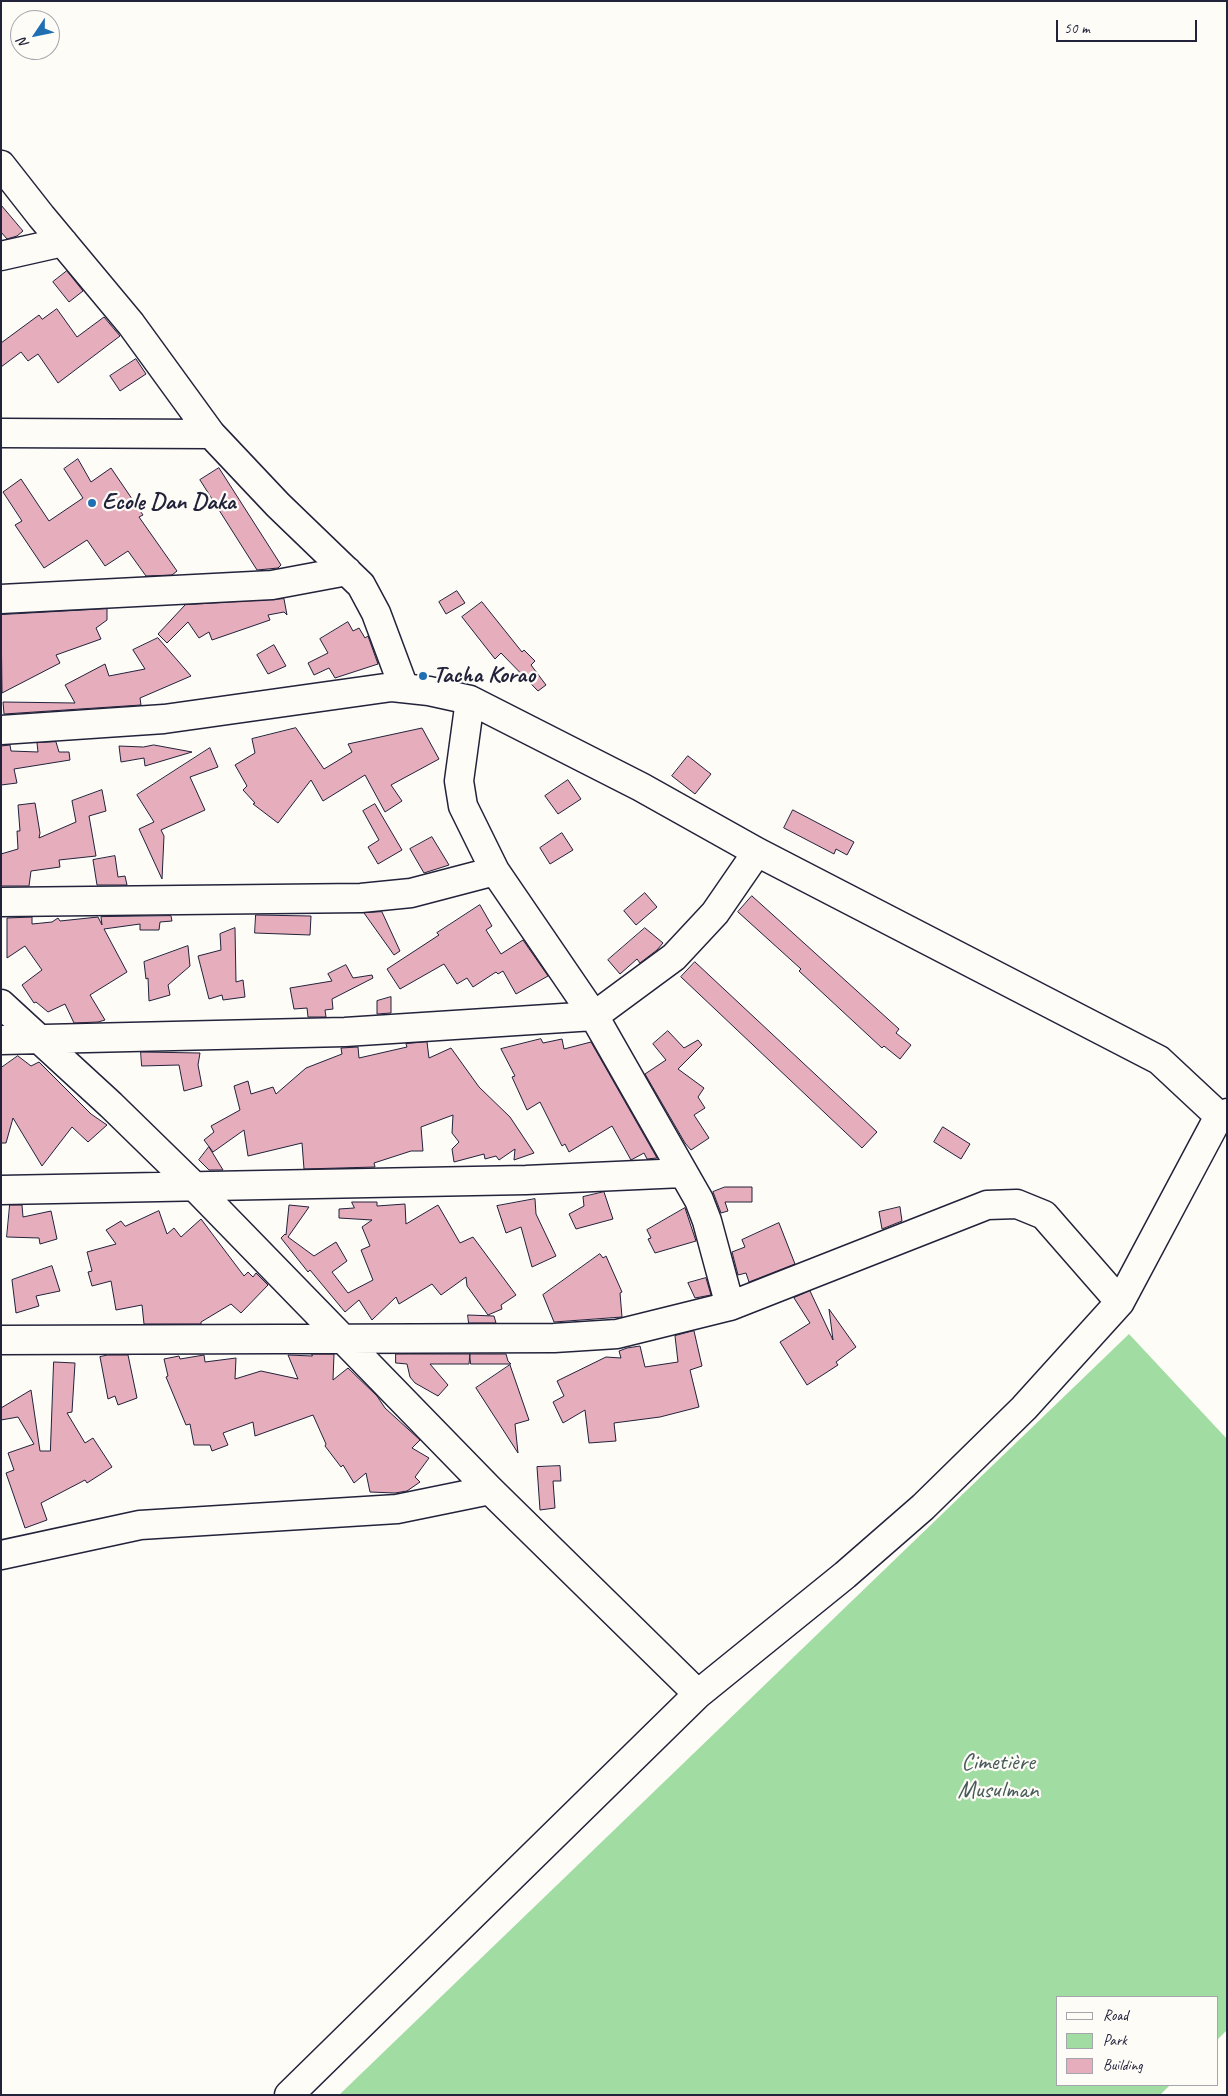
<!DOCTYPE html>
<meta charset="utf-8">
<style>
body{margin:0}
#map{position:relative;width:1228px;height:2096px;overflow:hidden;background:#fdfcf7;font-family:Caveat,sans-serif}
canvas{display:block}
.frame{position:absolute;inset:0;border:2px solid #22223b;pointer-events:none}
.legend{position:absolute;left:1056px;top:1996px;width:162px;height:90px;box-sizing:border-box;background:#fdfcf7;border:1px solid #a5a5ac;margin:0;padding:6px 9px;list-style:none;font-size:15px;color:#22223b}
.legend li{display:flex;align-items:center;gap:10px;height:25px}
.legend b{width:25px;border:1px solid #a5a5ac}
.north{position:absolute;left:10px;top:10px;width:50px;height:50px;box-sizing:border-box;background:#fdfcf7;border:1px solid #a5a5ac;border-radius:50%;rotate:236deg;font-size:14px;font-weight:700;line-height:20px;text-align:center;color:#22223b}
.north::after{content:'';display:block;margin:auto;width:18px;height:22px;background:#1f6fb2;clip-path:polygon(50% 0,100% 100%,50% 72%,0 100%)}
.scale{position:absolute;left:1056px;top:20px;width:141px;height:22px;box-sizing:border-box;border:2px solid #22223b;border-top:0;padding-left:6px;font-size:15px;line-height:18px;white-space:nowrap;color:#22223b;-webkit-text-stroke:4px #fdfcf7;paint-order:stroke}
</style>
<div id="map">
<canvas width="1228" height="2096"></canvas>
<div class="frame"></div>
<ul class="legend">
<li><b style="height:6px;background:#fdfcf7"></b>Road</li>
<li><b style="height:14px;background:#a1dca3"></b>Park</li>
<li><b style="height:14px;background:#e6adbd"></b>Building</li>
</ul>
<div class="north">N</div>
<div class="scale">50 m</div>
</div>
<script>
const c = document.querySelector('canvas').getContext('2d');
c.lineJoin = 'round';
function fillPath(path, color) {
  c.fillStyle = color;
  c.fill(path, 'evenodd');
}
function strokePath(path, color, width, dash) {
  c.strokeStyle = color;
  c.lineWidth = width;
  c.lineCap = dash ? 'butt' : 'round';
  c.setLineDash(dash || []);
  c.stroke(path);
}
function write(font, color, halo, rows, align = 'center') {
  c.font = font + ' Caveat,sans-serif';
  c.lineWidth = 4.5;
  c.setLineDash([]);
  c.textBaseline = 'middle';
  c.strokeStyle = halo;
  c.fillStyle = color;
  for (const [text, x, y, turn = 0] of rows) {
    c.save();
    c.translate(x, y);
    c.rotate((+turn || 0) * Math.PI / 180);
    c.textAlign = isNaN(turn) ? turn : align;
    if (halo) c.strokeText(text, 0, 0);
    c.fillText(text, 0, 0);
    c.restore();
  }
}
const green = new Path2D(`
 M1129 1334 1227 1439V2030L1217 2040V1997H1057V2085H1170L1160 2095H339Z`);
const building = new Path2D(`
 M1 205 23 231 17 236 7 239 1 232Z
 M67 271 83 291 69 302 53 282Z
 M57 309 77 337 104 317 120 336 58 383 38 354 28 361 21 352 1 367V343L39 315 42 319Z
 M136 359 146 374 120 391 110 376Z
 M78 459 91 482 111 468 143 515 139 517 177 571 172 575 146 576 128 551 105 566 87 540 44 568 15 525 22 521 3 492 21 479 49 521 83 498 64 469Z
 M219 468 281 565 278 568 257 570 200 480Z
 M457 591 465 603 446 614 439 602Z
 M284 599 287 615 284 612 268 615 270 620 212 640 209 632 199 638 188 622 167 643 158 634 185 605Z
 M482 602 522 652 524 650 535 661 531 665 546 685 538 691 501 653 495 659 462 617Z
 M107 609V620L96 628 101 639 56 655 60 663 2 693 1 615Z
 M348 622 353 631 359 628 365 638 368 636 378 664 335 678 329 668 314 675 308 663 328 653 320 639Z
 M158 638 191 676 140 698 141 705 4 714 3 702 75 703 65 685 105 664 109 676 145 669 133 650Z
 M274 645 286 666 268 674 257 655Z
 M296 728 324 769 352 752 348 744 422 728 439 759 391 785 402 801 385 812 365 775 323 801 311 780 278 823 253 804 255 803 243 790 247 786 235 765 255 753 252 739Z
 M56 742 59 752H69L70 760 14 769 17 783 1 785V746L10 745 11 751 38 752 37 743Z
 M154 745 192 752 145 766 144 758 121 762 119 746 143 747Z
 M210 748 218 767 190 777 205 810 161 830 164 836 162 879 139 829 154 822 137 795Z
 M688 756 711 774 695 794 672 776Z
 M568 780 581 799 558 814 545 796Z
 M102 790 106 811 89 816 96 856 59 860 60 867 31 871 29 886H1V854L18 849 17 831H20L18 805 35 803 40 833 39 838 76 822 72 801Z
 M375 804 402 850 378 864 368 847 379 840 363 811Z
 M793 810 854 842 847 855 836 849 834 854 784 828Z
 M562 833 573 850 550 864 540 848Z
 M432 837 449 865 424 873 410 849Z
 M115 856 118 877 125 876 127 885H97L93 860Z
 M645 893 657 907 636 925 624 911Z
 M752 896 899 1029 896 1033 911 1045 900 1059 884 1046 882 1048 799 971 801 969 738 912Z
 M480 905 492 926 486 930 501 954 523 940 548 976 516 994 503 971 498 974 496 972 473 987 467 978 457 984 444 964 400 989 387 969 439 935 437 933Z
 M382 912 400 951 394 955 364 913Z
 M256 915 311 916 310 935 255 933Z
 M171 916 172 921 160 922 159 930H140V924L104 929 127 972 90 995 105 1020 98 1022 74 1023 65 1004 48 1012 36 1002 34 1003 22 985 42 970 25 946 7 958V918L32 917V924L52 922 58 918 60 921 98 917 102 925 101 917Z
 M235 928 236 982 243 980 245 997 223 1000 222 995 209 999 198 956 221 950 220 934Z
 M645 928 663 943 657 950 640 963 637 959 620 974 608 960Z
 M188 946 190 966 168 985 170 995 149 1001 148 978 146 979 144 962Z
 M695 962 877 1132 862 1148 681 977Z
 M346 965 353 978 372 975 373 978 332 999 333 1009 325 1010 326 1017H308L307 1008 294 1009 290 988 332 981 328 974Z
 M391 997V1013L377 1014V1001Z
 M668 1031 684 1048 698 1040 702 1045 678 1069 704 1088 698 1097 705 1108 694 1115 709 1138 691 1150 685 1143 645 1074 666 1060 653 1044Z
 M541 1039 543 1043 562 1039 564 1049 591 1042 657 1158 647 1159 644 1153 631 1160 612 1126 569 1152 565 1144 562 1146 540 1102 527 1110 512 1077 515 1076 501 1049Z
 M427 1042 429 1058 451 1048 479 1087 510 1117 534 1153 514 1160 515 1149 499 1160 496 1156 485 1159 484 1154 454 1162 452 1149 459 1142 452 1133 453 1115 421 1127 423 1151H411L374 1163 375 1167 304 1169 302 1143 248 1156 244 1130 213 1152 204 1140 214 1132 211 1126 240 1110 234 1086 248 1081 251 1094 273 1087 276 1094 306 1068 342 1054 341 1048 358 1047 359 1058 407 1047 406 1044Z
 M141 1052 200 1053 198 1065 202 1086 184 1091 179 1065 142 1066Z
 M18 1056 31 1066 39 1062 91 1114 107 1125 88 1142 72 1127 42 1166 13 1118 6 1143H1V1068Z
 M943 1127 970 1144 961 1159 934 1142Z
 M209 1147 223 1170H209L199 1160Z
 M725 1187H752V1202H725L728 1211 721 1213 713 1192Z
 M604 1192 613 1219 576 1229 569 1214 584 1206 583 1197Z
 M535 1199 536 1214 556 1256 532 1267 521 1227 506 1233 497 1206Z
 M352 1202H377V1206L405 1204 406 1224 438 1205 460 1243 473 1237 516 1295 501 1305 502 1309 488 1315 467 1286 466 1277 441 1295 432 1284 399 1304 396 1297 372 1320 359 1300 345 1312 310 1270 308 1272 281 1238 285 1234 286 1235 289 1205 309 1207 288 1237 314 1256 336 1242 347 1261 332 1272 348 1293 373 1280 361 1250 370 1246 362 1227 372 1220 339 1218V1209L354 1208Z
 M10 1205H22L23 1217 51 1211 57 1239 40 1244 39 1238 7 1237Z
 M900 1207 902 1221 882 1229 879 1212Z
 M685 1208 696 1241 655 1253 648 1239 651 1238 647 1230Z
 M159 1211 167 1234 174 1228 181 1237 201 1219 244 1276 248 1272 253 1277 256 1273 268 1285 241 1313 231 1304 201 1322V1324H144L142 1305 116 1310 111 1281 92 1286 88 1272 92 1271 87 1252 116 1244 106 1230 121 1221 125 1226Z
 M779 1223 795 1264 749 1282 746 1273 738 1275 732 1252 745 1247 742 1240Z
 M600 1254 603 1258 606 1256 622 1292 620 1293 622 1317 554 1322 543 1295Z
 M52 1266 60 1291 36 1296 39 1306 16 1313 12 1280Z
 M706 1278 711 1295 695 1298 688 1283Z
 M810 1291 833 1340 829 1309 856 1347 836 1362 838 1365 807 1385 780 1342 810 1323 794 1298Z
 M468 1315 494 1316 496 1323H469Z
 M694 1331 702 1366 690 1370 699 1407 660 1417 614 1423 616 1441 589 1443 585 1410 563 1423 553 1402 564 1396 557 1381 606 1357 621 1358 619 1351 627 1348 640 1346 645 1367 678 1362 675 1336Z
 M312 1354H334L333 1380 348 1368 377 1396 385 1408 420 1440 412 1448 429 1458 415 1477 420 1482 407 1491 395 1493 370 1492 366 1473 354 1483 343 1465 341 1467 325 1446 326 1444 313 1415 255 1436 253 1422 223 1433 228 1445 212 1451 210 1445H194L190 1424 186 1425 166 1377 168 1376 164 1359 179 1356 180 1359 204 1355 205 1362 236 1358 235 1379 261 1371 298 1379 288 1355 312 1356Z
 M396 1354H470L469 1364H430L448 1385 438 1396 415 1383 410 1377 407 1364 396 1363Z
 M470 1354H506L508 1361 511 1364H471Z
 M108 1355H128L137 1398 118 1405 115 1396 108 1399 100 1357Z
 M54 1362 75 1363 72 1412 67 1413 85 1443 93 1438 112 1467 87 1483 85 1480 41 1503 47 1520 25 1528 6 1473 14 1470 8 1453 34 1444 18 1417 1 1420V1408L31 1390 40 1451H50Z
 M510 1365 529 1420 515 1424 518 1453 476 1388Z
 M560 1466 561 1481H553L555 1508 540 1510 537 1467Z`);
const minor = new Path2D(`
 M1 165 41 216 131 324 211 434 278 505 361 585 376 613 404 688
 M1 256 63 242
 M1 433 211 434
 M1 599 272 585 347 571
 M470 700 459 781 463 806 495 871 594 1016 699 1200 707 1221 730 1306
 M1 730 164 719 392 687 429 691 470 700 641 787 757 852 1159 1060 1219 1116
 M1 902 361 898 411 893 495 871
 M1 1004 111 1105 194 1186 490 1490 698 1694
 M1 1040 345 1032 594 1016 674 957 715 913 757 852
 M1 1190 526 1180 683 1173
 M1 1340 554 1338 617 1334 730 1306 987 1205 1017 1204 1044 1215 1120 1302
 M1 1555 140 1525 397 1509 490 1490
 M289 2095 698 1694 845 1575 923 1507 1024 1408 1120 1302 1219 1116 1227 1113`);
const markers = [
 [92,503,5,"#1f6fb2"],
 [423,676,5,"#1f6fb2"]
];
const poiNames = [
 ["Ecole Dan Daka",102,503],
 ["Tacha Korao",433,676]
];
const parkNames = [
 ["Cimetière",998,1763],
 ["Musulman",998,1791]
];
fillPath(green, '#a1dca3');
fillPath(building, '#e6adbd');
strokePath(building, '#22223b', 1);
strokePath(minor, '#22223b', 31);
strokePath(minor, '#fdfcf7', 28);
for (const [x, y, r, color] of markers) {
  const dot = new Path2D();
  dot.arc(x, y, r, 0, 2 * Math.PI);
  c.fillStyle = color;
  c.fill(dot);
  strokePath(dot, '#fdfcf7', 2);
}
write('bold 24px', '#22223b', '#fdfcf7', poiNames, 'left');
write('24px', '#485a5a', '#fdfcf7', parkNames);
</script>
